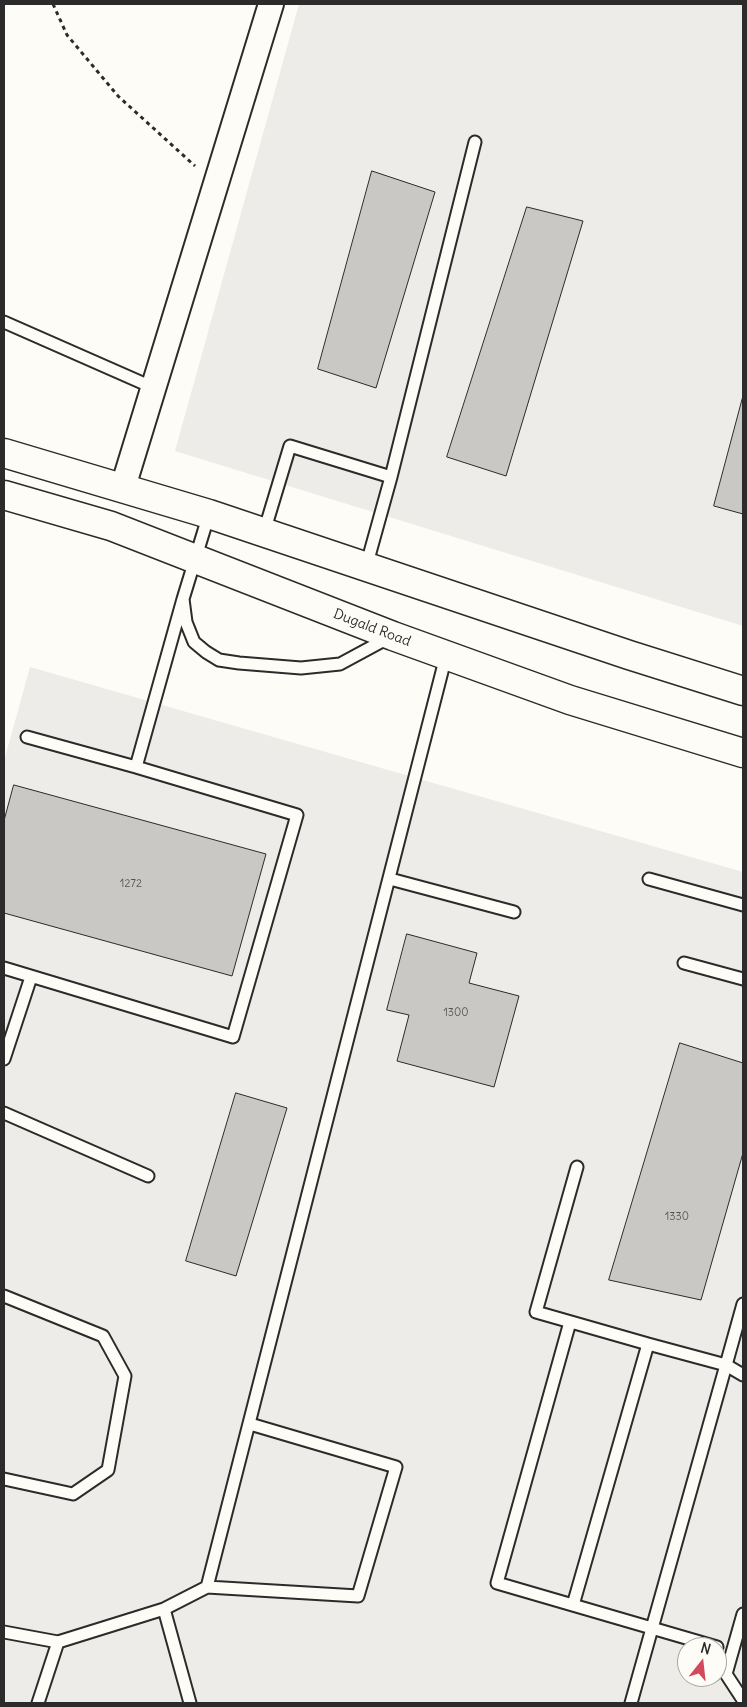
<!DOCTYPE html>
<style>
body{margin:0}
#map{position:relative;width:747px;height:1707px;overflow:hidden;background:#fdfcf7;font-family:Delius,sans-serif}
canvas{display:block}
.frame{position:absolute;inset:0;border:5px solid #2b2b2b;pointer-events:none}
.north{position:absolute;left:677px;top:1637px;width:50px;height:50px;box-sizing:border-box;background:#fdfcf7;border:1px solid #a9a8a5;border-radius:50%;rotate:16deg;font-size:14px;font-weight:700;line-height:20px;text-align:center;color:#2b2b2b}
.north::after{content:'';display:block;margin:auto;width:18px;height:22px;background:#d1495b;clip-path:polygon(50% 0,100% 100%,50% 72%,0 100%)}
</style>
<div id="map">
<canvas width="747" height="1707"></canvas>
<div class="frame"></div>
<div class="north">N</div>
</div>
<script>
const c = document.querySelector('canvas').getContext('2d');
c.lineJoin = 'round';
function fillPath(path, color) {
  c.fillStyle = color;
  c.fill(path, 'evenodd');
}
function strokePath(path, color, width, dash) {
  c.strokeStyle = color;
  c.lineWidth = width;
  c.lineCap = dash ? 'butt' : 'round';
  c.setLineDash(dash || []);
  c.stroke(path);
}
function write(font, color, halo, rows, align = 'center') {
  c.font = font + ' Delius,sans-serif';
  c.lineWidth = 4.5;
  c.setLineDash([]);
  c.textBaseline = 'middle';
  c.strokeStyle = halo;
  c.fillStyle = color;
  for (const [text, x, y, turn = 0] of rows) {
    c.save();
    c.translate(x, y);
    c.rotate((+turn || 0) * Math.PI / 180);
    c.textAlign = isNaN(turn) ? turn : align;
    if (halo) c.strokeText(text, 0, 0);
    c.fillText(text, 0, 0);
    c.restore();
  }
}
const built = new Path2D(`
 M299 4H743V626L175 451Z
 M30 667 743 872V1703H4V761ZM687 1647H717V1677H687Z`);
const building = new Path2D(`
 M372 171 435 192 376 388 318 369Z
 M527 207 583 221 506 476 447 457Z
 M743 396V514L714 506Z
 M14 785 266 854 232 976 4 913V821Z
 M407 934 477 953 469 983 519 996 494 1087 397 1061 409 1015 387 1010Z
 M680 1043 743 1063V1153L701 1300 609 1280Z
 M236 1093 287 1108 236 1276 186 1261Z`);
const path = new Path2D(`
 M53 4 67 35 118 96 195 166`);
const service = new Path2D(`
 M4 322 154 388
 M209 514 183 599 186 622 194 642 206 652 219 660 239 663 301 668 340 664 390 637
 M264 532 290 446 391 477
 M366 567 391 477 475 142
 M27 737 136 767
 M390 879 514 912
 M649 879 743 905
 M684 963 743 979
 M4 968 233 1037 297 815 136 767 183 599
 M4 1059 31 977
 M4 1113 148 1176
 M577 1167 536 1312 648 1344
 M4 1296 103 1336 125 1376 108 1470 73 1494 4 1479
 M570 1322 497 1583 717 1647
 M207 1587 358 1596 396 1467 250 1424
 M573 1605 648 1344 726 1365 743 1304
 M164 1609 190 1703
 M743 1614 726 1674 743 1700
 M4 1632 58 1642 164 1609 207 1587 446 656
 M38 1703 58 1642
 M631 1703 726 1365 743 1375`);
const minor = new Path2D(`
 M123 487 271 4`);
const secondary = new Path2D(`
 M4 453 209 514 629 655 743 691
 M4 495 111 526 393 636 570 700 743 753`);
const numberNames = [
 ["1272",131,884],
 ["1300",456,1013],
 ["1330",677,1217]
];
const streetNames = [
 ["Dugald Road",372,628,21]
];
fillPath(built, '#edece8');
fillPath(building, '#c9c8c4');
strokePath(building, '#2b2b2b', 1);
strokePath(service, '#2b2b2b', 15);
strokePath(minor, '#2b2b2b', 28);
strokePath(secondary, '#2b2b2b', 31);
strokePath(path, '#2b2b2b', 3, [4, 4]);
strokePath(service, '#fdfcf7', 11);
strokePath(minor, '#fdfcf7', 24);
strokePath(secondary, '#fdfcf7', 28);
write('11px', '#525251', null, numberNames);
write('14px', '#2b2b2b', '#fdfcf7', streetNames);
</script>
